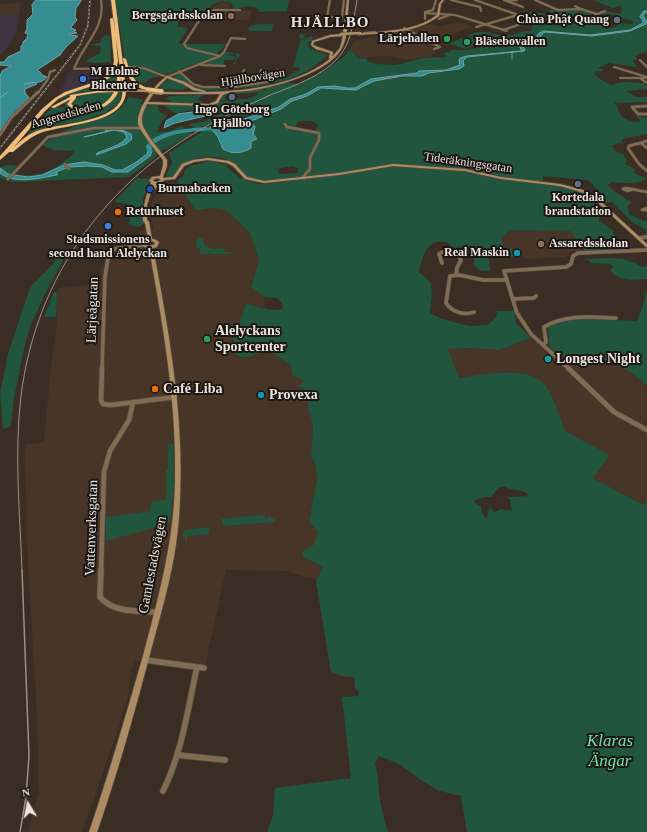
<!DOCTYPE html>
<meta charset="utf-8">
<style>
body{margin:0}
#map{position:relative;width:647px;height:832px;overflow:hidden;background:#3a2e24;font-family:"Times New Roman",serif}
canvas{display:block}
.north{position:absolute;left:8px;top:784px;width:40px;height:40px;-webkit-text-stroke:3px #1d1713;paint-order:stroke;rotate:350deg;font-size:11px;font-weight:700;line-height:16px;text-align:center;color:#ebe3dd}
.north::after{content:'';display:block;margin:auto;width:14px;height:18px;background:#ebe3dd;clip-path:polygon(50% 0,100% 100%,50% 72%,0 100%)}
</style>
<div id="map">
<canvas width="647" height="832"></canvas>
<div class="north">N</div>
</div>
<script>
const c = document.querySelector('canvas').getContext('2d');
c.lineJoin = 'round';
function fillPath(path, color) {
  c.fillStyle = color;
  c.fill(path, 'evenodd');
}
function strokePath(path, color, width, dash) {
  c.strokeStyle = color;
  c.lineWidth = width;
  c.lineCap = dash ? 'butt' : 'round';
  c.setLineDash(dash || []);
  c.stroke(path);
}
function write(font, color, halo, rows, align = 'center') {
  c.font = font + ' "Times New Roman",serif';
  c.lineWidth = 4;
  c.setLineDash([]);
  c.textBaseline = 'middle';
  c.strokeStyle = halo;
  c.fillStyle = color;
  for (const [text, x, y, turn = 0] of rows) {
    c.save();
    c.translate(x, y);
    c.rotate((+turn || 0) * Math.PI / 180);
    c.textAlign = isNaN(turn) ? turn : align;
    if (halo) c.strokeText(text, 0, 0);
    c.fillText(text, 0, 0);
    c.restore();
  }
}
const commercial = new Path2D(`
 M19 14 17 30 11 43 0 55V15Z
 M95 70 102 74 101 76 85 85 64 93 58 92 64 85 68 72Z`);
const built = new Path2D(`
 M222 2H229L230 8 218 10 252 11 248 20 211 19 217 9 211 8Z
 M21 3 19 14 0 15V4Z
 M457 22 474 27 431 40 410 29 430 24 440 27Z
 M403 30 438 46 433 49 436 53 429 57 405 60 384 55 359 59 350 49 354 41Z
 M178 183 190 203 208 210 214 208 226 210 250 233 259 260 251 287 264 297 265 308 255 306 244 358 267 350 276 353 291 366 295 375 304 381 313 428 311 457 315 464 317 479 309 521 318 532 313 545 303 557 323 567 316 581 315 578 305 577 287 571 226 570 205 666 136 661 131 669 129 692 120 724 82 832H28L39 791 37 715 27 546 25 445 44 442 51 367 57 326V292L60 288 100 284 101 265H104L106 251 116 245 139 241 141 238 139 231 154 229 150 212 152 201 159 190 165 185Z
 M534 229 571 231 585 251H571L566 257 525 259 520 249H504L501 239 508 232 516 230Z
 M531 338 542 346 549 345 559 356 570 354 577 355 597 358 617 366 631 372 647 386V501L643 505 593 478 610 455 565 431 554 401 509 372 459 378 448 349 472 348 499 350Z`);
const green = new Path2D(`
 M111 0 122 89 119 103 105 113 85 120 50 127 26 136 48 112 54 107 66 108 64 103 56 106 74 97 77 96 68 101V106C75 112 86 112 94 109 104 106 114 102 119 92 126 74 109 21 111 0Z
 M115 0H289L287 11 259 12 258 9C250 3 240 9 232 10L233 7 230 2C221 0 212 2 208 11 203 13 202 16 198 19 192 22 184 21 178 21V27L188 28 178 44H226C222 50 216 53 214 57L168 74 161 73 140 66H126Z
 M593 0H647V11L642 13 640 17 643 20V23L630 30 590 35 543 31 538 34 535 42 518 44 522 49V51L467 56 463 57 459 61 460 64 459 67 446 70 427 71 423 74H409L371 79 355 88H346L335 86 318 87 306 94 294 97 279 107 270 111 230 120 218 126 208 127 213 124H208L197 130 188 124 202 122 221 114 216 109H199L175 113 167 108 164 105H172L173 102 166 99 169 96 192 95V97L195 95H203L197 100 203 102 198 103 197 105C209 105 220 102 232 100 241 99 249 100 257 95L258 92 227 95 225 96 226 100 221 101 222 96 224 94 259 89 266 91 267 88 291 83 298 85 325 71 345 56 350 49 359 59 366 58 368 61 376 64 396 65 423 58 447 57 443 53 449 52 451 50H467L489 46 487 40 469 35C483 27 494 36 507 36 516 36 521 29 531 31L532 26 543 22 540 17 521 11 550 14 551 13 549 11 550 9 588 11 592 14 588 15 589 18 583 20C587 21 591 20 596 22 606 26 598 31 615 27L618 23 633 24V21L612 16 620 17 617 15 605 14 596 15 607 11 620 14 622 8 619 6 613 8Z
 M647 12V52L638 54 636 56 637 59 633 60 637 67 609 63 598 68 604 70 600 72 597 71 594 74 604 82 613 85C621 80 634 83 643 83L646 84 645 85 647 86V89L626 91 636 97H647V102L614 103C618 107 618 109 620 114 624 120 635 123 641 122L636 115 647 118V134L623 139 621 141 624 144 618 143 612 146 615 151 623 154 627 161 625 164 636 170 633 171 637 175 647 178C636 186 623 182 611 182L608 185 614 191 631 202 628 206 629 214 644 221 647 220V236L642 235 646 234V230L631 221 612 202 596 203 593 205 592 207 599 214V221L614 231 613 232 616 238 625 244 624 247 619 249 585 251 570 231 516 230 508 232 501 239 504 248 512 249 515 256C508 259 496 257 488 255L490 271 479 270 473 264 475 261 466 247C462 246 456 249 453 247 450 246 449 243 445 242 426 238 422 259 419 272L431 283 432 294 430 313 442 319 469 326 488 325 496 317 497 311H514L516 323 531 338 499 350 472 348 448 349 459 378C481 375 521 366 541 381 551 388 561 419 565 431L610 455 593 478 643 505 647 501V832H467L461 796 440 791 422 781 399 764 379 756 375 764 378 777 379 795 385 823 388 832H267L273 815 275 788 351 778 342 697 358 696 359 692 355 688 354 677 342 676 331 672 316 581 323 567 303 557 302 552 313 545 318 532 309 521 317 479 315 464 311 457 313 428 305 390 298 386 304 381 292 375 291 366C267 347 271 350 244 358L235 354 233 343 246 304C258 306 270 312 282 309L283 305 278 298 264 297 251 287 259 260 250 233 226 210 214 208 196 210C188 201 183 191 177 181L184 175 185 170 190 166 211 161 225 165 239 177 253 183 262 184 286 182 283 180C273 180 262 182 252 179 243 176 240 166 231 161 214 152 181 157 174 177L169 178 166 176 172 163 169 153 203 131 208 129 215 131C226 155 221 154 248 150L251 141 256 139 253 134 254 120 288 105 292 101 307 96 320 88 329 87 349 90 362 88 374 81 450 71 459 69 464 64V59L467 57 522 52 524 48 522 45 539 42 541 35 544 32 588 36 624 32 636 29 645 24 647 21 643 16ZM299 121H313L318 125 316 131 297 132 299 129 295 127ZM293 166 298 168V173L281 174 278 173 279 170 275 169ZM543 176 588 180 599 191 590 194 568 185 543 181ZM504 486C512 492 524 488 529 496L508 497 510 499 512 511 501 509 495 512 490 508 488 511 487 519 482 514 481 506 475 503 474 500 486 497H491L498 488Z
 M267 24 275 25 273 26 272 31H250L248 28 252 25Z
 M300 34H305L304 37 307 38 312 36V38L315 37 308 43V46L311 49 327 55C303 82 260 87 226 89 217 90 207 91 198 89 191 88 181 80 173 77L177 75H174L179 73 183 74 193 85 227 88 274 81 278 80 277 77 290 76 292 73H296L293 71H299L300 67H294L293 68 300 41 306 39 299 38Z
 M105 35 110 36 111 62 94 63 85 61 100 53 101 49 100 46 90 45 101 42V39Z
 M470 36 485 41 465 49 449 43Z
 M225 52 240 54 239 57 235 61 236 64 233 65 237 54H228L227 55 235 56 233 60H225L223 64 224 65H203L217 58Z
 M129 68 143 69 160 76 149 79 147 82 140 83 135 79Z
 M116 73 117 89C94 89 73 93 53 103L63 96 102 82Z
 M170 79 181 82 186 86 187 88 182 90 159 89 164 83Z
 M100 92H116C106 106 86 116 71 104 77 95 90 94 100 92Z
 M129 97 143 100 141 104 148 106 158 104 159 111 167 116 162 121 157 132H166L182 126 192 134 165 150 164 149 157 154 155 158 129 177 14 182 0 178 1 167 8 165 17 166 13 173 15 175C42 177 52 172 72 155L74 151 53 150 42 145 61 132 76 126 111 115 122 107Z
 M138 177 141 179 150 178 143 200 144 223C142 228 132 227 129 224L132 205 115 202V201Z
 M199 238H205L203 239 205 246 214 249 224 248 225 252 235 251 229 254H201L199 248H197L196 241Z
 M68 251 43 298 31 324 25 344 14 398 11 426 3 429 0 394 8 354 28 293 32 285 53 264 61 252Z
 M610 258 625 259 630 262H634L642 267 647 266V279C634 280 618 282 610 270L613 267 611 264 592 263 586 259Z
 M54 292H57L56 317H44Z
 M645 292H647V386C642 382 636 376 630 372 610 360 582 352 559 356L549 345 548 327C569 314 612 321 637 321L644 302Z
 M173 443 174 484 170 522 161 526 106 541V517L151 511V502L167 499 166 470H168V446L166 444Z
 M259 515 266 516 264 518 266 519 269 516 274 519 275 522 223 526 221 519Z
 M209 527V534L187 536 186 542 185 541V536H182L185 530Z`);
const water = new Path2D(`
 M36 0H81V1L76 8 75 17 77 20 71 27V28L76 30 74 32 77 33 69 34 70 35 78 36 66 47 60 55 37 70 40 72 42 75 47 77C40 85 35 81 24 84L34 82 37 84 25 89V93L31 100 6 123 0 132V98L8 92 0 97V76L2 71 11 66 0 65V62H4L8 57 21 51V46L23 45V42L27 38 28 34 25 33 27 29V20L33 14 32 5Z
 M644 11H647L643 16 647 21 646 24 630 31 592 36 545 32 541 35 539 42 522 45 525 50 524 51 467 57 463 61 464 66 459 69 429 73 422 76H403L374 81 356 90 321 88 307 96 292 101 281 109 251 121 255 127 253 134 257 139 251 141V148C242 154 231 154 223 149L218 137 210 127 218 126 219 124 222 125 231 123 225 122 241 118 235 122 279 107 290 99 306 94 318 87 335 86 346 88H355L371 79 417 73 419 71 446 70 460 65 459 61 460 58 467 56 522 51 518 44 535 42 538 34 543 31 590 35 630 30 643 23V20L640 17Z
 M202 111 212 112 214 114 175 123 164 128 166 121 178 114Z
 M106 130H122L131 134 132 139 126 144 96 155 97 153C106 149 121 146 127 137L124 132 114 130 84 137 105 132Z
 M150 143 152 144 151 148 152 151 150 156 128 172H112L102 167 88 166 69 167 56 172 58 174 57 175C39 178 16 185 0 173V168L8 174 28 177 42 175 64 165 84 162 103 165 115 170H122L135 163 147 154Z`);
const stream = new Path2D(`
 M512 52V59`);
const river = new Path2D(`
 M220 127 222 128V129C196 133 175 129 152 145V152L147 151 146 146C157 128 201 127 220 127Z`);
const streetFar4 = new Path2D(`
 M101 0C106 28 83 44 74 69L113 68
 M451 0 480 7 481 11
 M475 0 533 20
 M504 0 523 7
 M535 0 558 10 581 9 575 6
 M508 1 517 0
 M581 9 597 14
 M425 13 455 15 507 31
 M595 15 609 20
 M595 15 605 11
 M329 17H342L344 0
 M425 19V12L433 10 436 0
 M439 19 449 15
 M326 23 330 0
 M476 27 518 15
 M404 28 440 47 434 49
 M503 30 539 18
 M364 33 375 32
 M220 56 187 48 184 44 204 13 214 10H240
 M640 60 647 67
 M201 65 225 66
 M129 67 143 68 167 77 220 56 224 52 231 38 245 39
 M614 67 647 77
 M179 71 193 84 203 87H234L273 81 278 70
 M259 76 261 70
 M620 78H647
 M641 79 647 83
 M239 82 244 70
 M38 93 48 79 50 72 55 70`);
const streetFar3 = new Path2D(`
 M647 106 632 107 638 114H647
 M285 124 287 127 319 133V140L310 158V169L303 177 304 178
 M0 135 11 118 38 92
 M641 143 647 148
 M636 144 629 146 628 148 639 164 647 171
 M637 144 647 141
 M65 164 69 169
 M8 179 48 137 94 128H141
 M631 190 627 191 623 189 626 188 647 192
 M647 208 642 210H647`);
const streetFar2 = new Path2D(`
 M639 238 647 237
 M442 263 439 254C447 249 457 251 461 260L457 268 456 275
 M513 299 534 298 536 296
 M474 312C464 316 452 312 446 303L450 276 459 275 483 280H506
 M543 345 546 342 544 327C566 314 592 317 616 318
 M102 369 105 277 109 252 114 249 143 245
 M569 369 531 334 517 313 504 271 566 267 571 264 573 256 578 253 647 250`);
const streetFar1 = new Path2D(`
 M102 368 101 400 103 404 111 405 175 397
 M568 368 614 412 647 430
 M101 571 104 472 110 451 129 420 133 403`);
const street = new Path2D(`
 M101 570 100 597C113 613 139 611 158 612
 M145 660 204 668
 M177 755 225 760
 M163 791C182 753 188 708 197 667`);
const secondary = new Path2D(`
 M347 0H349C347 14 349 35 342 48 329 73 273 88 247 91 240 92 229 91 223 95 221 97 220 100 218 103L209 106 147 104C144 110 141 116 142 122 142 130 161 152 167 160V166L163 177 164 178 173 177 182 164 193 160 208 158 229 161 235 164 247 177 264 181 339 173 393 164 465 169 501 177 560 184 583 190 598 199 647 244V247H646L596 201 581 192 560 186 501 179 465 171 393 166 339 175 264 183 245 179 233 166 227 163 208 160 194 162 184 166 175 179 165 180 160 183 153 192H151L147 205V220L149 222 152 239H154L159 242 157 247 153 248C170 337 186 426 179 517 176 562 163 606 151 650 135 711 118 772 97 832H89C109 774 126 715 143 656 158 599 174 542 175 482 177 403 163 325 149 248H147L141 245 144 240 148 239 145 223 143 221C142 207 147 195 151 182L149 181 152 177 160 176 163 166V160C158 153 139 131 138 123 137 108 155 84 167 76L185 82 195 88 206 91 204 92 193 90 183 84 167 78 157 88 148 102 209 104 216 101 220 94H222H161L159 93 161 92C215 93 285 94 330 59L329 58 330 53 316 49 311 45 312 41 330 35 343 34ZM343 36 340 48 332 57 333 52 318 47 313 45 314 42 330 37ZM158 178 161 180 157 182 153 181 154 179ZM152 241 155 243 154 245 148 246 145 244 147 242Z
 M442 0H444L441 4 439 16C417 33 385 33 358 35L357 34C363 32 371 33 378 32 399 30 420 28 437 15L439 4Z
 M115 90 117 91 116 92 100 93 98 92 100 91Z`);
const highway = new Path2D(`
 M111 0H115L126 88C126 92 126 96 124 100 115 124 62 125 40 133 30 137 21 145 13 152H9L0 160V156L42 109 55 98 65 92 101 80 112 72 114 61 110 19 112 18 114 19 118 61 115 73 104 82 68 94 58 99 45 111 14 147C22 140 29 133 40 130 62 123 106 123 120 102 124 95 122 85 121 78 120 84 120 90 116 96 106 111 80 119 67 104L71 99 54 108 51 107 70 97V95L109 89 110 90 108 91 76 96V98L71 104C83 115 104 108 112 95 116 90 117 84 117 77L119 76 121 77Z
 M123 58 126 59C130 73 134 84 148 88V90C133 89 124 72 123 58Z`);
const tramFar1 = new Path2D(`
 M22 571C20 514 14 454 21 396 36 276 106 181 212 123 230 113 249 105 268 96 295 85 332 74 346 46 353 32 354 15 357 0`);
const tram = new Path2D(`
 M20 832 26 797 29 756 22 570`);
const rail = new Path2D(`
 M0 148 80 45 88 25 90 0`);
const secondaryBridgeFar1 = new Path2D(`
 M341 34 360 33
 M115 90 152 91
 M149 92 161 93`);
const secondaryBridge = new Path2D(`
 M153 92 161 93`);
const highwayBridge = new Path2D(`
 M147 89 162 91`);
const markers = [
 [231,16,4,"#8d6e63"],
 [617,20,4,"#6b7280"],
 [447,39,4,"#2e9e5b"],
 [467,42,4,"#2e9e5b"],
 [83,79,4,"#3f7fe0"],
 [232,97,4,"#5c6f8a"],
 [578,184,4,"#5c6f8a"],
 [150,189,4,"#1a4fb4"],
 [118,212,4,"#e8710a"],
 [108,226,4,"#3f7fe0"],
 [541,244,4,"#8d6e63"],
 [517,253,4,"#0f9aa8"],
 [207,339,4,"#2e9e5b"],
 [548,359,4,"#0f9aa8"],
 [155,389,4,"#e8710a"],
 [261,395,4,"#0f9aa8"]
];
const farPoinames = [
 ["Bergsgårdsskolan",223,16,"right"],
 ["Chùa Phật Quang",609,20,"right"],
 ["Lärjehallen",439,39,"right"],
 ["Bläsebovallen",475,42],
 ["M Holms",91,72],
 ["Bilcenter",91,86],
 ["Ingo Göteborg",232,110,"center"],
 ["Hjällbo",232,124,"center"],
 ["Burmabacken",158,189],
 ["Kortedala",578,198,"center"],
 ["brandstation",578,212,"center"],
 ["Returhuset",126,212],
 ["Stadsmissionens",108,240,"center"],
 ["second hand Alelyckan",108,254,"center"],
 ["Assaredsskolan",549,244],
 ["Real Maskin",509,253,"right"]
];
const farStreetnames = [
 ["Hjällbovägen",253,78,-9],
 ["Angeredsleden",66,115,-16],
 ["Tideräkningsgatan",468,163,8]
];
const streetNames = [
 ["Lärjeågatan",93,310,-88],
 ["Vattenverksgatan",92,528,-88],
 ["Gamlestadsvägen",153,565,-79]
];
const poiNames = [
 ["Alelyckans",215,331],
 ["Sportcenter",215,347],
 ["Longest Night",556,359],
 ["Café Liba",163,389],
 ["Provexa",269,395]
];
const farDistrictnames = [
 ["HJÄLLBO",330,23]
];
const nearParknames = [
 ["Klaras",610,742],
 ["Ängar",610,762]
];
fillPath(commercial, '#403341');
fillPath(built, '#473527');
fillPath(green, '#21553d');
fillPath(water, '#358c91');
strokePath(water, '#6ca6a8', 1);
strokePath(stream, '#6ca6a8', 1);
fillPath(river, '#358c91');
strokePath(streetFar4, '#564b42', 2.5);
strokePath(streetFar3, '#564b42', 3.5);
strokePath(streetFar2, '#564b42', 4.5);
strokePath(streetFar1, '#564b42', 6);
strokePath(street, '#564b42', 7);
strokePath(secondary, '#564b42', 1.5);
strokePath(highway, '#564b42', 1);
strokePath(streetFar4, '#806c52', 2);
strokePath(streetFar3, '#806c52', 2.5);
strokePath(streetFar2, '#806c52', 3.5);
strokePath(streetFar1, '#806c52', 4.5);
strokePath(street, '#806c52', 5.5);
fillPath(secondary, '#ac8d63');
fillPath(highway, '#eebe7a');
strokePath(tramFar1, '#9a9088', 1);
strokePath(tram, '#9a9088', 1.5);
strokePath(rail, '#9a9088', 1.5);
strokePath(rail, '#1d1713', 1, [2]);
strokePath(secondaryBridgeFar1, '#564b42', 3, []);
strokePath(secondaryBridge, '#564b42', 4.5, []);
strokePath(highwayBridge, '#564b42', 4, []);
strokePath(secondaryBridgeFar1, '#ac8d63', 2.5);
strokePath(secondaryBridge, '#ac8d63', 3.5);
strokePath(highwayBridge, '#eebe7a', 3.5);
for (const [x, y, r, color] of markers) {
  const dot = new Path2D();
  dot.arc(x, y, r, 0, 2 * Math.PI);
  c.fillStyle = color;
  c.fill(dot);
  strokePath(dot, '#1d1713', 1.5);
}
write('bold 12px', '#ebe3dd', '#1d1713', farPoinames, 'left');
write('12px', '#ebe3dd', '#1d1713', farStreetnames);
write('14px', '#ebe3dd', '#1d1713', streetNames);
write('bold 14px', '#ebe3dd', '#1d1713', poiNames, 'left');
c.letterSpacing = '1px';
write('bold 15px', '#ebe3dd', '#1d1713', farDistrictnames);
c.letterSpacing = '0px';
write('italic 17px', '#6fe2ab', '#1d1713', nearParknames);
</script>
